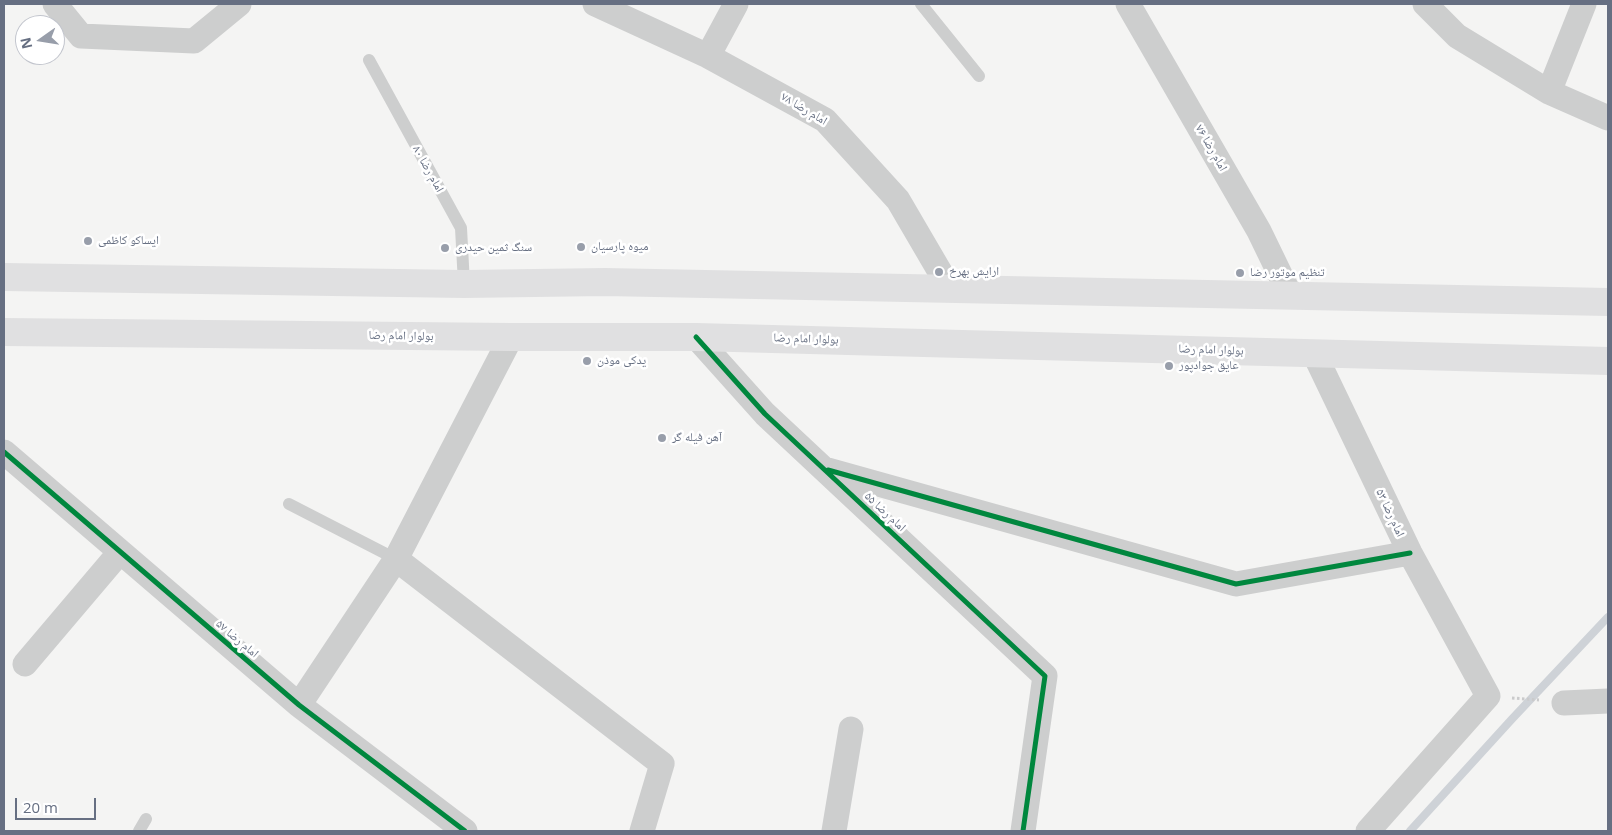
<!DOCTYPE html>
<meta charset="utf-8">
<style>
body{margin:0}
#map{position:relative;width:1612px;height:835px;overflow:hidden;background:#f4f4f3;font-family:"Open Sans",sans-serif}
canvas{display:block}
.frame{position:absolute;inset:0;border:5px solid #666f82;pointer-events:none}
.north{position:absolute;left:15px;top:15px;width:50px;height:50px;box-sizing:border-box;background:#fff;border:1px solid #c2c5cd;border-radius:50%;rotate:257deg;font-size:14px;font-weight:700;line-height:20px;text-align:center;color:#666f82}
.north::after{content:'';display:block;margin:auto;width:18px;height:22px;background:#989eaa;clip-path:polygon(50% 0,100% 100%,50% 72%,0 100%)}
.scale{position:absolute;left:15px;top:798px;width:81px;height:22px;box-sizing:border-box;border:2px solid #666f82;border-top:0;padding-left:6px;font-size:15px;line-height:18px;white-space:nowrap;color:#666f82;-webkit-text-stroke:4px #fff;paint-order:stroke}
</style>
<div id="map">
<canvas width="1612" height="835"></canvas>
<div class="frame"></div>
<div class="north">N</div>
<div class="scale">20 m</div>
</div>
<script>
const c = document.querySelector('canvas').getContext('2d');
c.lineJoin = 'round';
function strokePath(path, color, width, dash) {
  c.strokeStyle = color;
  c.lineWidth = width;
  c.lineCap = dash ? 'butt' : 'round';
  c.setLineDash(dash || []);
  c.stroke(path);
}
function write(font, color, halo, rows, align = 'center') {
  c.font = font + ' "Open Sans","Noto Naskh Arabic",sans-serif';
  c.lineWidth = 5;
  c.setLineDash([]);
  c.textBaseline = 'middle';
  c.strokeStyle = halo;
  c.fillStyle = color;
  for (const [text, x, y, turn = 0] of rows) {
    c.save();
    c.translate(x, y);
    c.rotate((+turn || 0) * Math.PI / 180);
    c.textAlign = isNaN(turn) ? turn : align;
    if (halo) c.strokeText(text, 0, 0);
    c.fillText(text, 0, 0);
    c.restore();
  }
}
const stream = new Path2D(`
 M1410 831 1512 719 1608 617`);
const path = new Path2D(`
 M1512 698 1539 700`);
const lane = new Path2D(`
 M921 4 979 76
 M369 60 461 228 464 284
 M289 504 396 559
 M139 831 146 819`);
const street = new Path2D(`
 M55 4 81 36 194 41 239 4
 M595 4 708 56 825 120 898 200 950 289
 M1128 4 1259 231 1290 295
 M1425 4 1457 36 1549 92 1608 118
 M708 56 736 4
 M1549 92 1584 4
 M696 337 765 414 1045 676 1023 831
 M1314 353 1410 553 1488 696 1368 831
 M4 452 299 705 465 831
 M828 470 1236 584 1410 553
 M396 559 662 764 642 831
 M25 664 120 552
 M1564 703 1608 701
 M299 705 396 559 511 337
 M834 831 851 729`);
const primary = new Path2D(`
 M4 277 464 284 605 282 1608 302
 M4 332 511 337H696L1608 361`);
const cycleway = new Path2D(`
 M696 337 765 414 1045 676 1023 831
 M4 452 299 705 465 831
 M828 470 1236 584 1410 553`);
const markers = [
 [88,241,5,"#989eaa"],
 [581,247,5,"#989eaa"],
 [445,248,5,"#989eaa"],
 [939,272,5,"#989eaa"],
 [1240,273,5,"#989eaa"],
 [587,361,5,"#989eaa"],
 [1169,366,5,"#989eaa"],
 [662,438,5,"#989eaa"]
];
const streetNames = [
 ["امام رضا ۷۸",804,109,31],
 ["امام رضا ۷۶",1211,148,60],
 ["امام رضا ۸۰",428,169,61],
 ["بولوار امام رضا",401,336,1],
 ["بولوار امام رضا",806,339,2],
 ["بولوار امام رضا",1211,350,2],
 ["امام رضا ۵۵",885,512,43],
 ["امام رضا ۵۳",1390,513,65],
 ["امام رضا ۵۷",237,639,40]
];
const poiNames = [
 ["ایساکو کاظمی",98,241],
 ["میوه پارسیان",591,247],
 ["سنگ ثمین حیدری",455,248],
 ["ارایش بهرخ",949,272],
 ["تنظیم موتور رضا",1250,273],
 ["یدکی موذن",597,361],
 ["عایق جوادپور",1179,366],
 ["آهن فیله گر",672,438]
];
strokePath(stream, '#ced2d7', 8);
strokePath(path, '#cacacb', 3, [2.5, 2.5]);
strokePath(lane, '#cdcece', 12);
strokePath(street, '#cdcece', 25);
strokePath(primary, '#e0e0e1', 28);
strokePath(cycleway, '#00873e', 5);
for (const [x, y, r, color] of markers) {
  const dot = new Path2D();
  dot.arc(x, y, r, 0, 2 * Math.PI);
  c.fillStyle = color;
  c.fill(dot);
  strokePath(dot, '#fff', 2);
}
write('12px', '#666f82', '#fff', streetNames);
write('12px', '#666f82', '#fff', poiNames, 'left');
</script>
